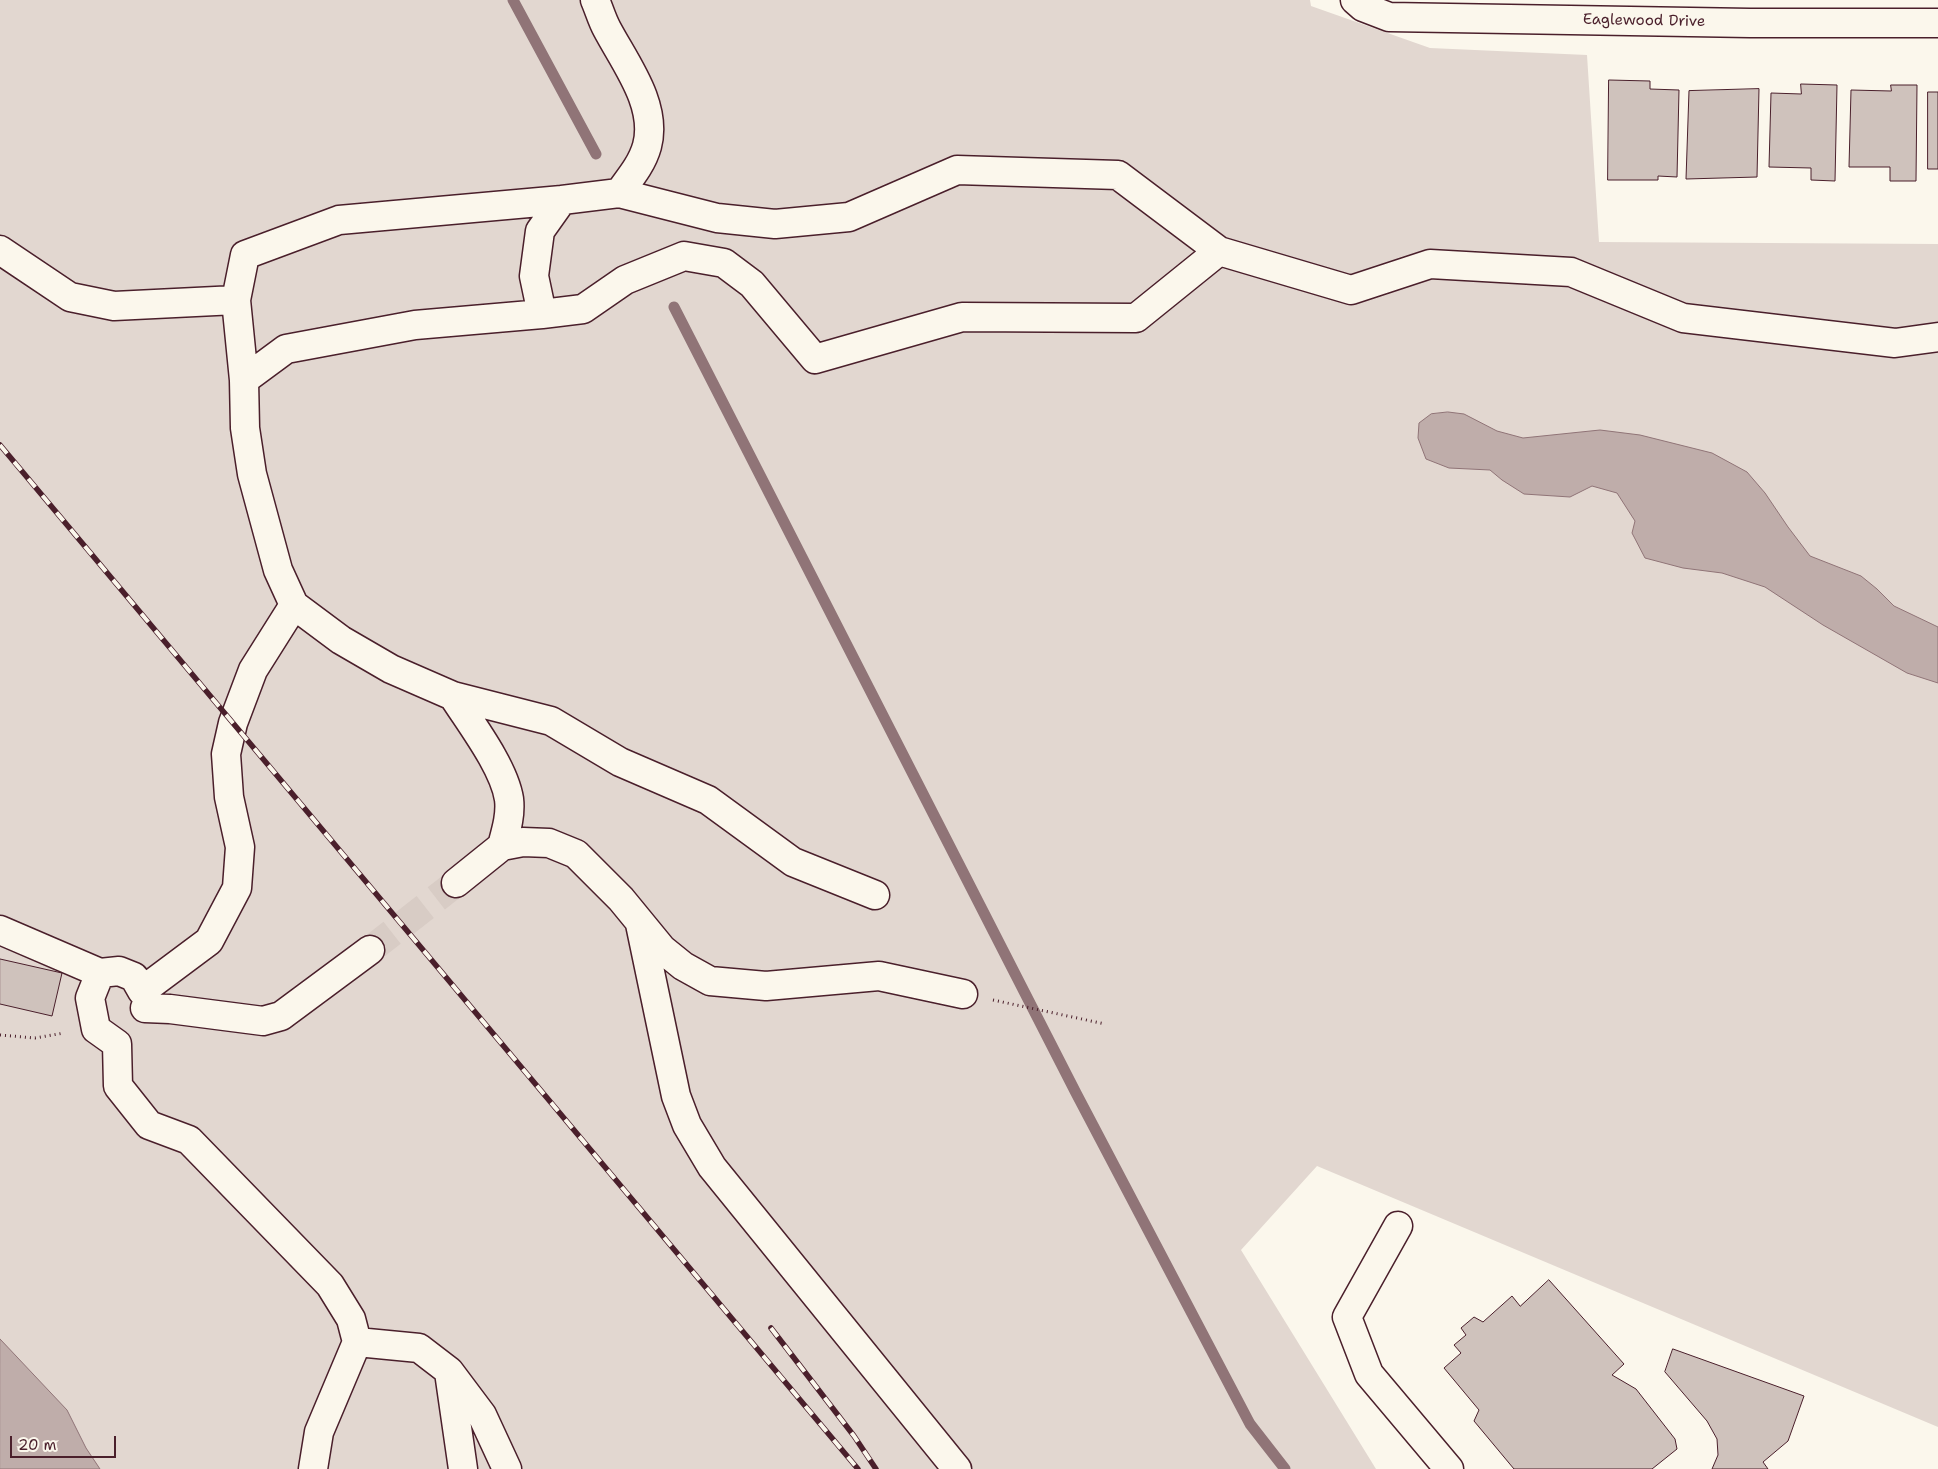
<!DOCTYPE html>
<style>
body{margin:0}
#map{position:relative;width:1938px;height:1469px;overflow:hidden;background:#fbf7ec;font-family:"Shantell Sans",sans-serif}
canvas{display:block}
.scale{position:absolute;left:10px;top:1436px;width:106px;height:22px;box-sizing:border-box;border:2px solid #4a1f2b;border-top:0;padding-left:6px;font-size:15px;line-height:18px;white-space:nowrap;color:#4a1f2b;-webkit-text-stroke:4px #fbf7ec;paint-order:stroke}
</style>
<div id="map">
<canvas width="1938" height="1469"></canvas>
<div class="scale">20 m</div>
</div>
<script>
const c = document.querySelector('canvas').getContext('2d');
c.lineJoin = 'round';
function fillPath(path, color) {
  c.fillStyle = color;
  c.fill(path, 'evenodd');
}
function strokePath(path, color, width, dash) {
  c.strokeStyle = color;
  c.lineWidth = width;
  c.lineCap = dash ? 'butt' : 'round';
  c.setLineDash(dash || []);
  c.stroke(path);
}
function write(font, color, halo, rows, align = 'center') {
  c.font = font + ' "Shantell Sans",sans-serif';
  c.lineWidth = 4.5;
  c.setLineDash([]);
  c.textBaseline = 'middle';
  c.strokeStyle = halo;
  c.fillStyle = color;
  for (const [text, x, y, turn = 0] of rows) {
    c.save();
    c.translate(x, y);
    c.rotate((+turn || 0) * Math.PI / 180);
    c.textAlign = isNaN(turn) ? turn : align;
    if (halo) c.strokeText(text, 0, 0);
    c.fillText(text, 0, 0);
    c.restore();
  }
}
const green = new Path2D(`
 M0 0H1310L1311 6 1430 48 1587 55 1599 242 1938 244V1427L1317 1166 1241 1250 1376 1469H0Z`);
const water = new Path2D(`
 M1448 412 1464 414 1497 431 1523 438 1600 430 1640 435 1712 453 1747 472 1765 493 1788 527 1810 556 1861 576 1877 589 1894 606 1938 627V683L1907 673 1823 625 1765 587 1722 573 1683 568 1645 558 1632 533 1635 521 1617 493 1592 486 1570 497 1524 494 1502 480 1490 470 1449 468 1426 459 1418 438 1419 423 1431 414Z
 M0 1339 67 1410 86 1448 100 1469H0Z`);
const stream = new Path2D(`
 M513 0 596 154
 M674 307 1076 1093 1250 1424 1285 1469`);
const building = new Path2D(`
 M1609 80 1650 81V89L1679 90 1677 177 1658 176V180H1608Z
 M1801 84 1837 85 1835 181 1811 180V168L1769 167 1771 93 1801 94Z
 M1891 85H1917L1916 181H1890V167H1849L1851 90 1891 91Z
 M1759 89 1757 177 1686 179 1689 91Z
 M1928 92H1938V169H1928Z
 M0 959 62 973 52 1016 0 1004Z
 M1549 1280 1624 1364 1612 1375 1636 1389 1675 1439 1677 1449 1652 1469H1514L1474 1421 1479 1410 1444 1368 1461 1353 1454 1345 1466 1335 1461 1328 1474 1317 1483 1322 1512 1296 1520 1306Z
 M1673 1349 1804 1396 1788 1441 1763 1462 1768 1469H1712L1718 1455 1717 1439 1707 1421 1665 1372Z`);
const minorTunnel = new Path2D(`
 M370 950 456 883`);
const path = new Path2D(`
 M993 1000 1105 1024
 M0 1035 35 1038 64 1033`);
const minor = new Path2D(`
 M595 0C599 9 602 20 607 29 625 63 658 105 647 146 642 164 630 178 619 193
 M1355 0 1363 7 1389 17 1750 23H1938
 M0 250 70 297 114 306 236 300 244 380 286 349 415 325 542 314
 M1219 251 1136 318 962 317 815 359 752 284 724 263 684 256 625 280 583 309 542 314 534 276 540 231 562 200 619 193 717 218 775 224 849 217 957 170 1118 175 1219 251 1351 290 1430 264 1571 272 1683 318 1895 343 1938 337
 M236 300 245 255 339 220 562 200
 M244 380 245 428 252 474 278 570 294 605 341 640 391 669 453 696 551 721 620 762 708 800 793 862 875 895
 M453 696C471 724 504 767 509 799 511 815 506 831 502 846
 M456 883 502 846 523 842 549 843 576 854 621 899 662 949 683 966 710 981 766 986 879 976 963 994
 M640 924 676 1096 687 1125 712 1167 957 1469
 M0 930 100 973 119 971 134 977 142 991 209 941 237 888 240 847 229 797 226 754 233 723 253 670 294 605
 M100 973 90 998 96 1029 117 1044 118 1086 149 1125 189 1140 330 1285 351 1319 357 1342 419 1348 449 1371 482 1415 507 1469
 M145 1008 170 1009 263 1021 281 1016 370 950
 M1398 1226 1347 1317 1369 1374 1449 1469
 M449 1372 463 1469
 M313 1469 319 1432 357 1342`);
const rail = new Path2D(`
 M0 445 858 1469
 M771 1328 854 1436 876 1469`);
const streetNames = [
 ["Eaglewood Drive",1644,21,1]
];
fillPath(green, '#e2d7d0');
fillPath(water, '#bfadaa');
strokePath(water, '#907477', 1);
strokePath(stream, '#907477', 11);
fillPath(building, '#cfc2bc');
strokePath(building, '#4a1f2b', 1);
strokePath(minorTunnel, '#d8ccc5', 28, [28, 14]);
strokePath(minor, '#4a1f2b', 31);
strokePath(path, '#4a1f2b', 3, [1, 4]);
strokePath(minor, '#fbf7ec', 28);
strokePath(rail, '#4a1f2b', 5.5);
strokePath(rail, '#fbf7ec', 4, [11]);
write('15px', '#4a1f2b', '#fbf7ec', streetNames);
</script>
